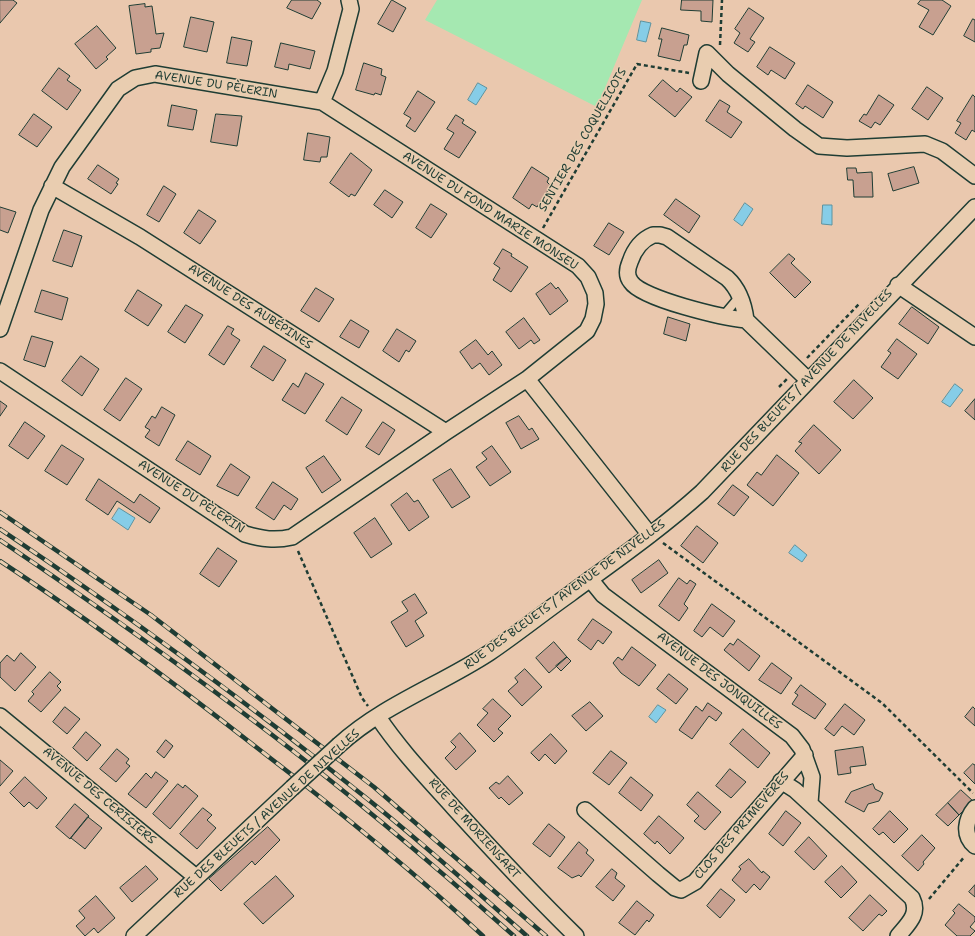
<!DOCTYPE html>
<meta charset="utf-8">
<style>
body{margin:0}
canvas{display:block;background:#eac8ae}
</style>
<canvas width="975" height="936"></canvas>
<script>
const c = document.querySelector('canvas').getContext('2d');
c.lineJoin = 'round';
function fillPath(path, color) {
  c.fillStyle = color;
  c.fill(path, 'evenodd');
}
function strokePath(path, color, width, dash) {
  c.strokeStyle = color;
  c.lineWidth = width;
  c.lineCap = dash ? 'butt' : 'round';
  c.setLineDash(dash || []);
  c.stroke(path);
}
function write(font, color, halo, rows, align = 'center') {
  c.font = font + ' "Shantell Sans",sans-serif';
  c.lineWidth = 3;
  c.setLineDash([]);
  c.textBaseline = 'middle';
  c.strokeStyle = halo;
  c.fillStyle = color;
  for (const [text, x, y, turn = 0] of rows) {
    c.save();
    c.translate(x, y);
    c.rotate((+turn || 0) * Math.PI / 180);
    c.textAlign = isNaN(turn) ? turn : align;
    if (halo) c.strokeText(text, 0, 0);
    c.fillText(text, 0, 0);
    c.restore();
  }
}
const green = new Path2D(`
 M437 0H642L597 107 425 20Z`);
const water = new Path2D(`
 M641 21 651 23 646 42 637 40Z
 M478 83 487 88 476 105 468 100Z
 M745 203 753 209 742 226 734 220Z
 M823 205H832V225L822 224Z
 M955 384 963 390 950 407 942 402Z
 M119 508 135 518 128 530 112 519Z
 M795 545 807 555 802 562 789 553Z
 M658 705 666 710 656 723 649 717Z`);
const building = new Path2D(`
 M0 0H13L17 3 0 23Z
 M292 0H317L321 3 312 19 287 8Z
 M392 0 406 8 393 32 378 24Z
 M682 0H713L712 22 701 21V11L681 10Z
 M921 0H942L951 6 933 35 919 27 929 10 918 4Z
 M145 4V7L152 6 156 34 164 33 160 48 151 49V52L136 54 129 6Z
 M749 8 764 18 750 39 755 42 748 52 734 43 740 33 735 29Z
 M191 17 214 22 207 52 184 47Z
 M973 19 975 20V42L964 36Z
 M97 26 116 48 106 57 108 59 96 69 75 44Z
 M662 28 689 35 687 45H684L680 61 658 56 662 39H659Z
 M232 37 252 41 247 66 227 63Z
 M281 43 315 51 310 69 289 64 288 70 275 67Z
 M770 47 795 63 785 79 771 70 768 75 757 67Z
 M364 63 382 69 381 75 386 77 381 95 375 93 374 95 356 90Z
 M59 68 70 76 67 80 81 90 67 110 42 91Z
 M663 80 677 92 680 88 692 97 675 117 649 96Z
 M808 85 833 102 823 118 805 106 803 109 796 104Z
 M927 87 943 98 928 120 912 109Z
 M418 91 435 102 415 132 406 126 411 118 404 114Z
 M879 95 894 105 880 125 875 122 871 128 859 121 864 114 866 115Z
 M973 95 975 97V132L972 130 966 140 955 133 961 123 957 121Z
 M720 100 730 106 727 112 742 122 731 138 706 121Z
 M172 105 197 110 193 130 168 126Z
 M34 114 52 127 37 147 19 135Z
 M216 114 242 116 237 146 211 142Z
 M456 115 464 120 462 123 476 132 459 158 444 149 454 133 447 129Z
 M308 133 330 137 327 157H321L320 162 304 160Z
 M351 153 372 170 355 196 351 194 349 197 330 183Z
 M98 165 119 179 116 183 118 184 111 194 88 179Z
 M532 167 549 178 547 182 551 186 537 207 532 204 529 209 513 198Z
 M914 167 919 183 893 191 888 174Z
 M847 168H856L857 173 872 172 873 197H854L853 180H848Z
 M164 186 176 194 159 222 147 215Z
 M385 190 403 202 392 218 374 205Z
 M676 199 700 216 689 233 664 215Z
 M431 204 447 214 431 238 416 228Z
 M0 207 16 212 8 233 0 230Z
 M199 210 216 221 200 244 184 233Z
 M609 223 624 232 609 255 594 246Z
 M64 230 82 236 72 267 53 261Z
 M503 249 512 254 511 256 528 267 511 292 493 280 500 268 494 264Z
 M789 254 795 259 791 263 811 282 795 298 770 273Z
 M551 283 556 289 558 287 568 301 550 315 536 294Z
 M316 288 334 299 319 322 301 311Z
 M42 290 68 298 62 320 35 312Z
 M138 290 162 305 148 326 125 311Z
 M186 305 203 315 185 343 168 332Z
 M912 307 939 327 928 344 899 324Z
 M668 317 690 324 686 341 664 334Z
 M524 318 540 340 534 344 531 340 519 349 506 332Z
 M351 320 369 331 359 348 340 337Z
 M228 326 234 329 231 334 240 340 224 365 209 355Z
 M397 329 416 341 409 352 406 350 399 362 383 351Z
 M32 336 53 342 45 367 24 360Z
 M897 339 917 354 898 379 881 367 891 353 888 351Z
 M476 340 488 355 492 351 502 365 489 375 480 363 472 369 460 352Z
 M264 346 286 360 273 381 251 367Z
 M81 356 99 369 82 396 62 381Z
 M306 373 324 384 305 414 282 400 293 383 298 387Z
 M126 378 142 389 120 421 104 410Z
 M854 380 873 398 853 419 834 402Z
 M342 397 362 410 347 435 326 421Z
 M975 399V420L965 411Z
 M0 401 7 406 0 416Z
 M162 407 175 415 159 446 145 437 150 430 145 427 152 416 155 418Z
 M519 416 529 430 532 428 539 439 521 449 506 423Z
 M25 422 45 436 28 459 9 446Z
 M383 422 395 430 379 455 366 447Z
 M814 425 841 450 819 474 795 451 802 443 799 442Z
 M188 441 211 456 200 475 176 460Z
 M62 445 84 459 67 485 45 471Z
 M492 446 511 472 490 486 476 467 487 459 482 453Z
 M777 455 799 473 773 506 747 485 757 472 761 475Z
 M324 456 341 480 322 493 306 468Z
 M231 464 250 477 238 496 217 486Z
 M451 469 470 497 452 508 433 480Z
 M99 479 134 503 140 494 160 508 150 523 117 501 108 515 86 500Z
 M273 482 298 499 291 510 284 505 274 520 256 508Z
 M733 485 749 497 734 516 718 504Z
 M407 493 414 502 418 500 429 517 409 531 391 505Z
 M375 518 392 544 371 558 354 533Z
 M697 526 718 543 703 563 681 546Z
 M218 548 237 561 219 587 200 574Z
 M659 560 668 573 641 593 632 580Z
 M679 578 687 584 690 580 696 584 684 604 688 608 679 621 659 606Z
 M415 594 427 613 415 621 424 636 406 647 391 622 408 611 402 602Z
 M712 604 735 621 723 637 710 627 702 637 694 631Z
 M593 619 612 632 603 644 598 640 591 650 578 640Z
 M738 639 760 656 749 671 724 650 730 643 733 645Z
 M554 642 567 657 549 673 536 658Z
 M632 647 656 665 639 686 621 673 613 663 618 657 622 660Z
 M21 653 36 667 15 691 0 677V663L7 655 14 661Z
 M567 657 571 661 561 671 556 666Z
 M772 663 792 678 781 694 759 680Z
 M525 669 542 687 522 706 508 691 518 682 515 678Z
 M50 672 61 682 57 686 61 690 41 712 28 701 34 694 32 692Z
 M669 674 688 689 676 704 657 689Z
 M801 685 826 704 815 719 792 704 798 695 795 693Z
 M493 699 511 716 498 729 503 733 494 742 477 725 488 713 483 709Z
 M590 702 603 716 586 731 572 716Z
 M708 703 722 713 716 721 709 716 692 739 679 730 696 706 702 711Z
 M845 704 865 720 854 735 842 726 834 736 825 729Z
 M65 707 80 719 67 734 53 722Z
 M973 707 975 709V726L965 717Z
 M743 729 770 753 758 768 730 744Z
 M86 732 101 745 87 761 73 748Z
 M460 733 476 751 456 770 445 758 456 747 451 742Z
 M551 734 567 751 555 764 545 754 539 761 531 753Z
 M166 740 173 746 164 758 157 752Z
 M863 747 866 765 850 767 851 773 838 775 835 751Z
 M117 749 129 759 126 763 130 766 116 782 100 769Z
 M611 751 627 763 609 785 593 773Z
 M0 760 13 771 0 786Z
 M973 764 975 765V784L964 773Z
 M730 769 746 782 731 798 716 786Z
 M156 772 168 781 146 808 128 794 146 773 151 778Z
 M508 776 523 793 509 805 501 797 499 799 489 788 496 782 499 784Z
 M25 777 47 798 37 809 29 802 24 807 10 793Z
 M631 777 653 795 641 811 619 793Z
 M178 784 183 788 185 785 198 796 170 829 153 814Z
 M873 784 875 789 883 793 879 801 868 804 864 812 845 802 851 792Z
 M961 790 973 801 959 815 948 803Z
 M698 792 721 812 705 830 694 821 699 816 687 805Z
 M948 803 959 815 948 826 936 815Z
 M75 804 89 816 70 839 56 827Z
 M203 808 212 815 207 820 216 828 197 849 180 834Z
 M786 811 801 823 783 846 769 834Z
 M890 811 908 829 894 843 883 832 879 835 873 829Z
 M659 816 684 838 670 854 657 841 655 844 644 834Z
 M88 817 102 828 85 849 71 838Z
 M549 824 565 837 550 857 533 844Z
 M268 827 280 840 255 865 252 861 221 891 209 879Z
 M922 835 935 848 923 862 924 864 918 871 902 856Z
 M809 837 827 856 814 870 795 852Z
 M579 842 588 850 586 853 594 860 581 877 579 875 572 878 558 868Z
 M749 859 762 873 763 871 770 877 760 890 754 884 746 893 732 880 741 869 739 867Z
 M146 866 158 879 132 902 120 888Z
 M842 866 857 882 841 898 825 882Z
 M612 869 617 873 615 878 625 886 613 901 596 887Z
 M276 876 294 896 263 924 244 904Z
 M975 885V897L969 892Z
 M721 889 735 900 720 918 707 906Z
 M870 895 887 911 882 916 879 914 863 931 849 918Z
 M96 896 115 918 98 933 94 928 85 936 76 926 85 918 79 911Z
 M637 901 654 915 649 922 647 920 635 935 619 923Z
 M959 904 975 917V921L970 927 975 931 970 936H957L945 925 955 913 953 911Z`);
const path = new Path2D(`
 M720 45 722 0
 M543 228 637 64 689 73
 M807 358 860 303
 M779 387 787 379
 M663 543 882 703 973 793
 M298 551 362 698 368 706
 M929 899 965 856`);
const service = new Path2D(`
 M724 315 740 296`);
const minor = new Path2D(`
 M701 81 707 53 728 74 795 129 819 146 847 148 925 144 942 151 975 176
 M52 186 140 237 446 432
 M653 235H660L667 237 727 278C739 289 744 304 746 320 724 318 642 299 631 282 626 276 627 269 630 262 634 250 641 240 653 235Z
 M898 285 975 337
 M746 320 808 380
 M0 329 41 210 62 167 118 89 135 78 155 74 322 102
 M0 371 245 534C262 539 275 541 292 537L446 432 527 379 587 331 593 319 596 304 595 293 588 277 578 266 322 102 335 71 351 9 349 0
 M527 379 650 535
 M590 579 603 595 792 736 802 749 812 777 810 803
 M0 716 196 877
 M378 717C400 750 428 779 454 808 494 852 534 895 576 936
 M339 745C383 705 440 685 489 653 517 634 543 613 570 594 615 561 661 529 702 492L975 207
 M781 781 795 790 912 898C920 914 908 924 898 936
 M975 808C966 819 962 835 975 846
 M585 810 658 874 675 888 681 890 695 882 805 755
 M134 936 292 788`);
const rail = new Path2D(`
 M0 512 151 615 374 787 546 936
 M0 529C125 613 247 702 365 797 420 841 474 889 527 936
 M0 540C92 602 182 666 271 734 355 798 435 866 514 936
 M0 561C88 619 173 682 256 747 334 807 411 869 483 936`);
const minorBridge = new Path2D(`
 M292 788 339 745`);
const streetNames = [
 ["AVENUE DU PÈLERIN",216,85,9],
 ["SENTIER DES COQUELICOTS",583,140,-60],
 ["AVENUE DU FOND MARIE MONSEU",490,211,33],
 ["AVENUE DES AUBÉPINES",250,307,33],
 ["RUE DES BLEUETS / AVENUE DE NIVELLES",807,381,-47],
 ["AVENUE DU PÈLERIN",191,497,33],
 ["RUE DES BLEUETS / AVENUE DE NIVELLES",565,595,-36],
 ["AVENUE DES JONQUILLES",719,681,37],
 ["AVENUE DES CERISIERS",99,796,40],
 ["RUE DES BLEUETS / AVENUE DE NIVELLES",267,814,-42],
 ["CLOS DES PRIMEVÈRES",742,826,-49],
 ["RUE DE MORIENSART",474,829,48]
];
fillPath(green, '#a5e8b1');
fillPath(water, '#86cde7');
strokePath(water, '#5d939f', 1);
fillPath(building, '#c8a090');
strokePath(building, '#1f3d34', 1);
strokePath(service, '#1f3d34', 11);
strokePath(minor, '#1f3d34', 18);
strokePath(path, '#1f3d34', 2.5, [4, 3]);
strokePath(service, '#e9cdb0', 8);
strokePath(minor, '#e9cdb0', 15);
strokePath(rail, '#1f3d34', 4.5);
strokePath(rail, '#e9cdb0', 3, [9]);
strokePath(minorBridge, '#1f3d34', 18, []);
strokePath(minorBridge, '#e9cdb0', 15);
write('12px', '#1f3d34', '#e9cdb0', streetNames);
</script>
